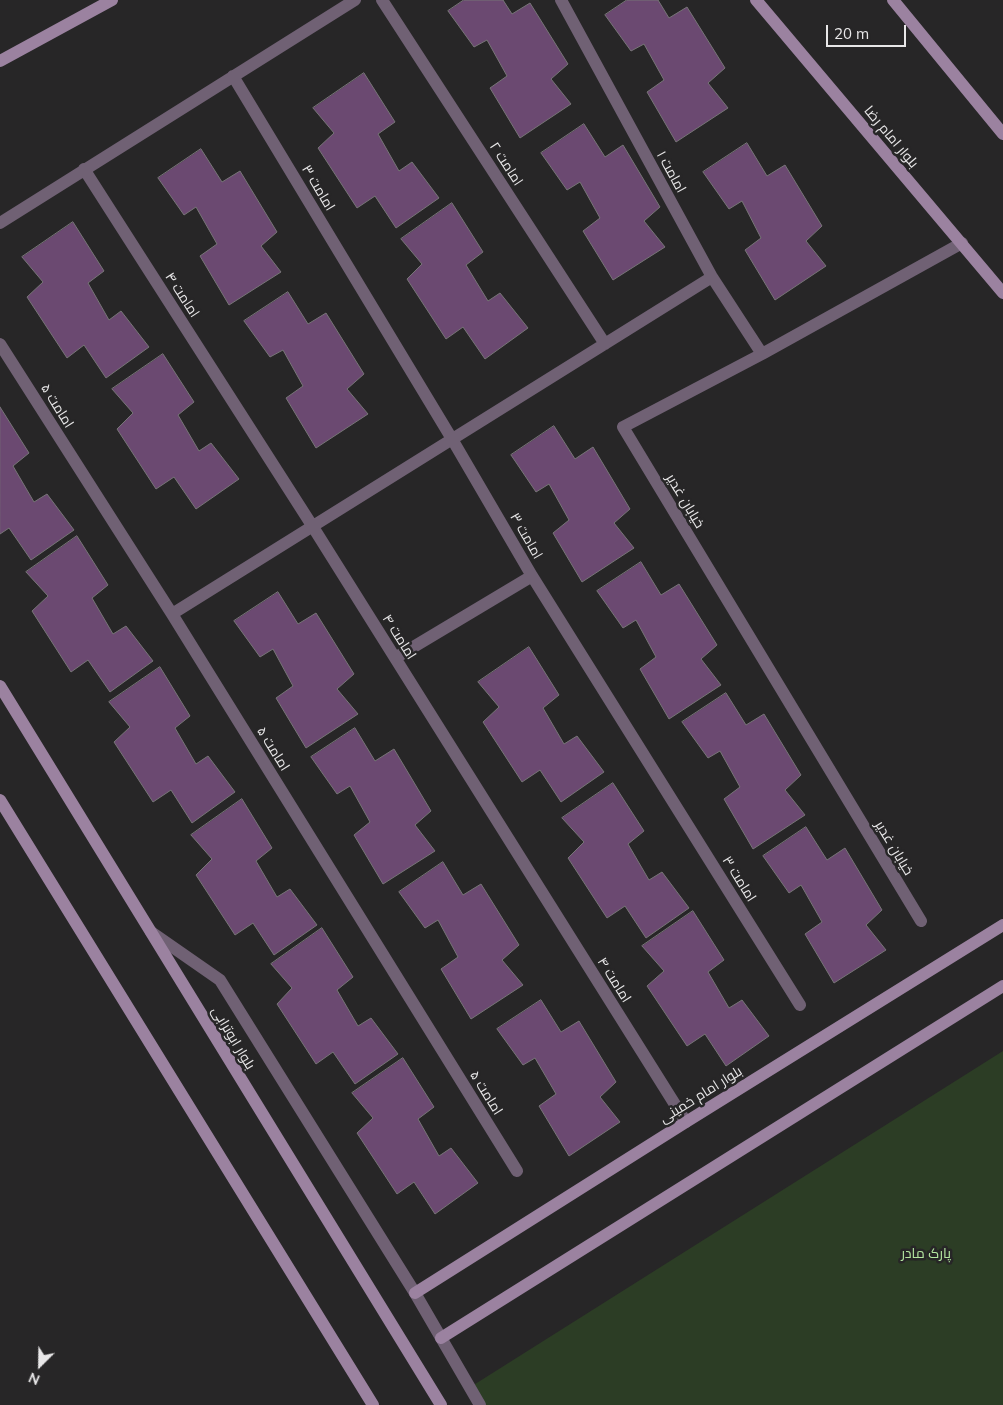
<!DOCTYPE html>
<meta charset="utf-8">
<style>
body{margin:0}
#map{position:relative;width:1003px;height:1405px;overflow:hidden;background:#272627;font-family:Mulish,sans-serif}
canvas{display:block}
.north{position:absolute;left:15px;top:1340px;width:50px;height:50px;-webkit-text-stroke:4px #272627;paint-order:stroke;rotate:203deg;font-size:14px;font-weight:700;line-height:20px;text-align:center;color:#e8e7e8}
.north::after{content:'';display:block;margin:auto;width:18px;height:22px;background:#e8e7e8;clip-path:polygon(50% 0,100% 100%,50% 72%,0 100%)}
.scale{position:absolute;left:826px;top:25px;width:80px;height:22px;box-sizing:border-box;border:2px solid #e8e7e8;border-top:0;padding-left:6px;font-size:15px;line-height:18px;white-space:nowrap;color:#e8e7e8;-webkit-text-stroke:4px #272627;paint-order:stroke}
</style>
<div id="map">
<canvas width="1003" height="1405"></canvas>
<div class="north">N</div>
<div class="scale">20 m</div>
</div>
<script>
const c = document.querySelector('canvas').getContext('2d');
c.lineJoin = 'round';
function fillPath(path, color) {
  c.fillStyle = color;
  c.fill(path, 'evenodd');
}
function strokePath(path, color, width, dash) {
  c.strokeStyle = color;
  c.lineWidth = width;
  c.lineCap = dash ? 'butt' : 'round';
  c.setLineDash(dash || []);
  c.stroke(path);
}
function write(font, color, halo, rows, align = 'center') {
  c.font = font + ' Mulish,Cairo,sans-serif';
  c.lineWidth = 5;
  c.setLineDash([]);
  c.textBaseline = 'middle';
  c.strokeStyle = halo;
  c.fillStyle = color;
  for (const [text, x, y, turn = 0] of rows) {
    c.save();
    c.translate(x, y);
    c.rotate((+turn || 0) * Math.PI / 180);
    c.textAlign = isNaN(turn) ? turn : align;
    if (halo) c.strokeText(text, 0, 0);
    c.fillText(text, 0, 0);
    c.restore();
  }
}
const green = new Path2D(`
 M1003 1051V1405H484L472 1386Z`);
const building = new Path2D(`
 M464 0H503L512 14 530 3 568 64 551 79 571 104 520 138 490 88 507 76 487 40 474 47 448 11Z
 M627 0H658L669 18 687 7 725 68 708 83 728 108 676 142 647 92 664 80 644 44 631 51 605 15Z
 M364 73 395 122 378 134 399 171 412 162 439 198 396 228 375 196 357 208 318 148 334 133 313 108Z
 M584 124 605 157 623 145 660 207 644 221 665 247 613 280 583 231 600 218 580 182 567 190 541 153Z
 M747 143 767 176 785 165 822 226 806 241 826 266 775 300 745 250 761 238 742 201 729 209 703 172Z
 M201 149 222 182 240 171 277 232 261 246 281 272 229 305 200 256 217 244 196 207 184 215 158 178Z
 M452 203 483 252 466 265 488 301 500 293 528 328 485 359 463 327 446 339 407 279 422 264 401 239Z
 M73 222 104 271 88 283 109 320 121 311 149 347 106 378 84 345 67 358 27 297 43 282 22 257Z
 M288 292 308 324 326 313 364 374 347 389 368 414 316 448 286 398 303 386 283 350 270 357 244 321Z
 M163 354 194 402 178 415 199 451 211 443 239 479 196 509 174 477 156 489 117 429 133 413 112 389Z
 M0 407 29 453 13 466 34 502 47 494 74 530 31 560 9 528 0 534Z
 M554 426 575 459 593 447 630 509 614 523 634 548 582 582 553 533 569 520 549 484 536 492 511 455Z
 M77 536 108 585 92 598 113 634 126 626 153 661 110 692 88 660 71 672 32 611 48 596 26 572Z
 M641 562 661 595 679 584 717 645 701 659 721 685 669 719 640 669 656 657 636 620 623 628 597 591Z
 M278 592 298 624 316 613 354 674 337 689 358 714 306 748 276 698 293 686 273 649 260 657 234 621Z
 M529 647 559 695 543 708 564 744 577 736 604 772 561 802 540 770 522 782 483 722 499 707 478 682Z
 M160 667 190 716 175 728 196 764 208 756 235 792 192 823 171 790 153 802 114 742 130 727 109 702Z
 M726 693 746 725 764 714 801 775 785 790 805 815 753 849 724 799 740 787 720 751 708 758 682 722Z
 M355 728 375 761 394 749 431 811 415 825 435 851 383 884 354 835 370 822 350 786 337 794 311 757Z
 M613 783 644 831 628 844 649 880 662 872 689 908 646 938 625 906 607 918 568 858 584 842 562 818Z
 M242 799 272 848 256 861 277 897 290 889 317 925 274 955 253 923 235 935 196 875 212 859 191 835Z
 M806 827 827 860 845 848 882 910 866 925 886 950 834 983 805 934 822 922 801 885 789 893 763 856Z
 M443 862 463 895 481 884 519 945 502 960 523 985 471 1019 441 969 458 957 438 920 425 928 399 892Z
 M693 911 724 960 708 972 729 1008 742 1000 769 1036 726 1066 705 1034 687 1046 647 986 664 971 642 946Z
 M322 928 353 977 337 990 358 1026 371 1018 398 1054 355 1084 333 1052 316 1064 277 1004 292 988 271 964Z
 M541 1000 561 1032 579 1021 616 1082 600 1097 620 1122 569 1156 539 1106 556 1094 535 1058 523 1065 497 1029Z
 M403 1058 434 1107 418 1119 439 1156 451 1148 478 1183 435 1214 414 1182 397 1194 357 1133 373 1118 352 1093Z`);
const street = new Path2D(`
 M382 0 605 344
 M561 0 712 277 762 354
 M233 76 452 439 532 576 800 1005
 M84 169 313 527 686 1122
 M0 223 355 0
 M0 344 172 614 517 1171
 M172 614 712 277
 M395 658 532 576
 M921 921 623 427 762 354 962 243
 M151 932 220 980 415 1293 480 1405`);
const secondary = new Path2D(`
 M756 0 1003 293
 M893 0 1003 134
 M0 61 112 0
 M0 686 441 1405
 M0 800 373 1405
 M415 1293 686 1122 1003 925
 M441 1338 1003 986`);
const streetNames = [
 ["بلوار امام رضا",891,137,50],
 ["امامت ۲",506,164,57],
 ["امامت ۱",671,172,61],
 ["امامت ۳",318,188,59],
 ["امامت ۴",182,295,57],
 ["امامت ۵",57,406,58],
 ["خیابان غدیر",685,501,59],
 ["امامت ۳",526,536,60],
 ["امامت ۴",399,637,58],
 ["امامت ۵",273,749,58],
 ["خیابان غدیر",894,848,59],
 ["امامت ۳",739,879,58],
 ["امامت ۴",614,980,58],
 ["بلوار ابوترابی",233,1038,59],
 ["امامت ۵",486,1093,58],
 ["بلوار امام خمینی",701,1095,-32]
];
const parkNames = [
 ["پارک مادر",926,1254]
];
fillPath(green, '#2c3d25');
fillPath(building, '#6b4971');
strokePath(building, '#777577', 1);
strokePath(street, '#706174', 12);
strokePath(secondary, '#9b82a0', 12);
write('14px', '#e8e7e8', '#272627', streetNames);
write('14px', '#b4e6a0', '#272627', parkNames);
</script>
